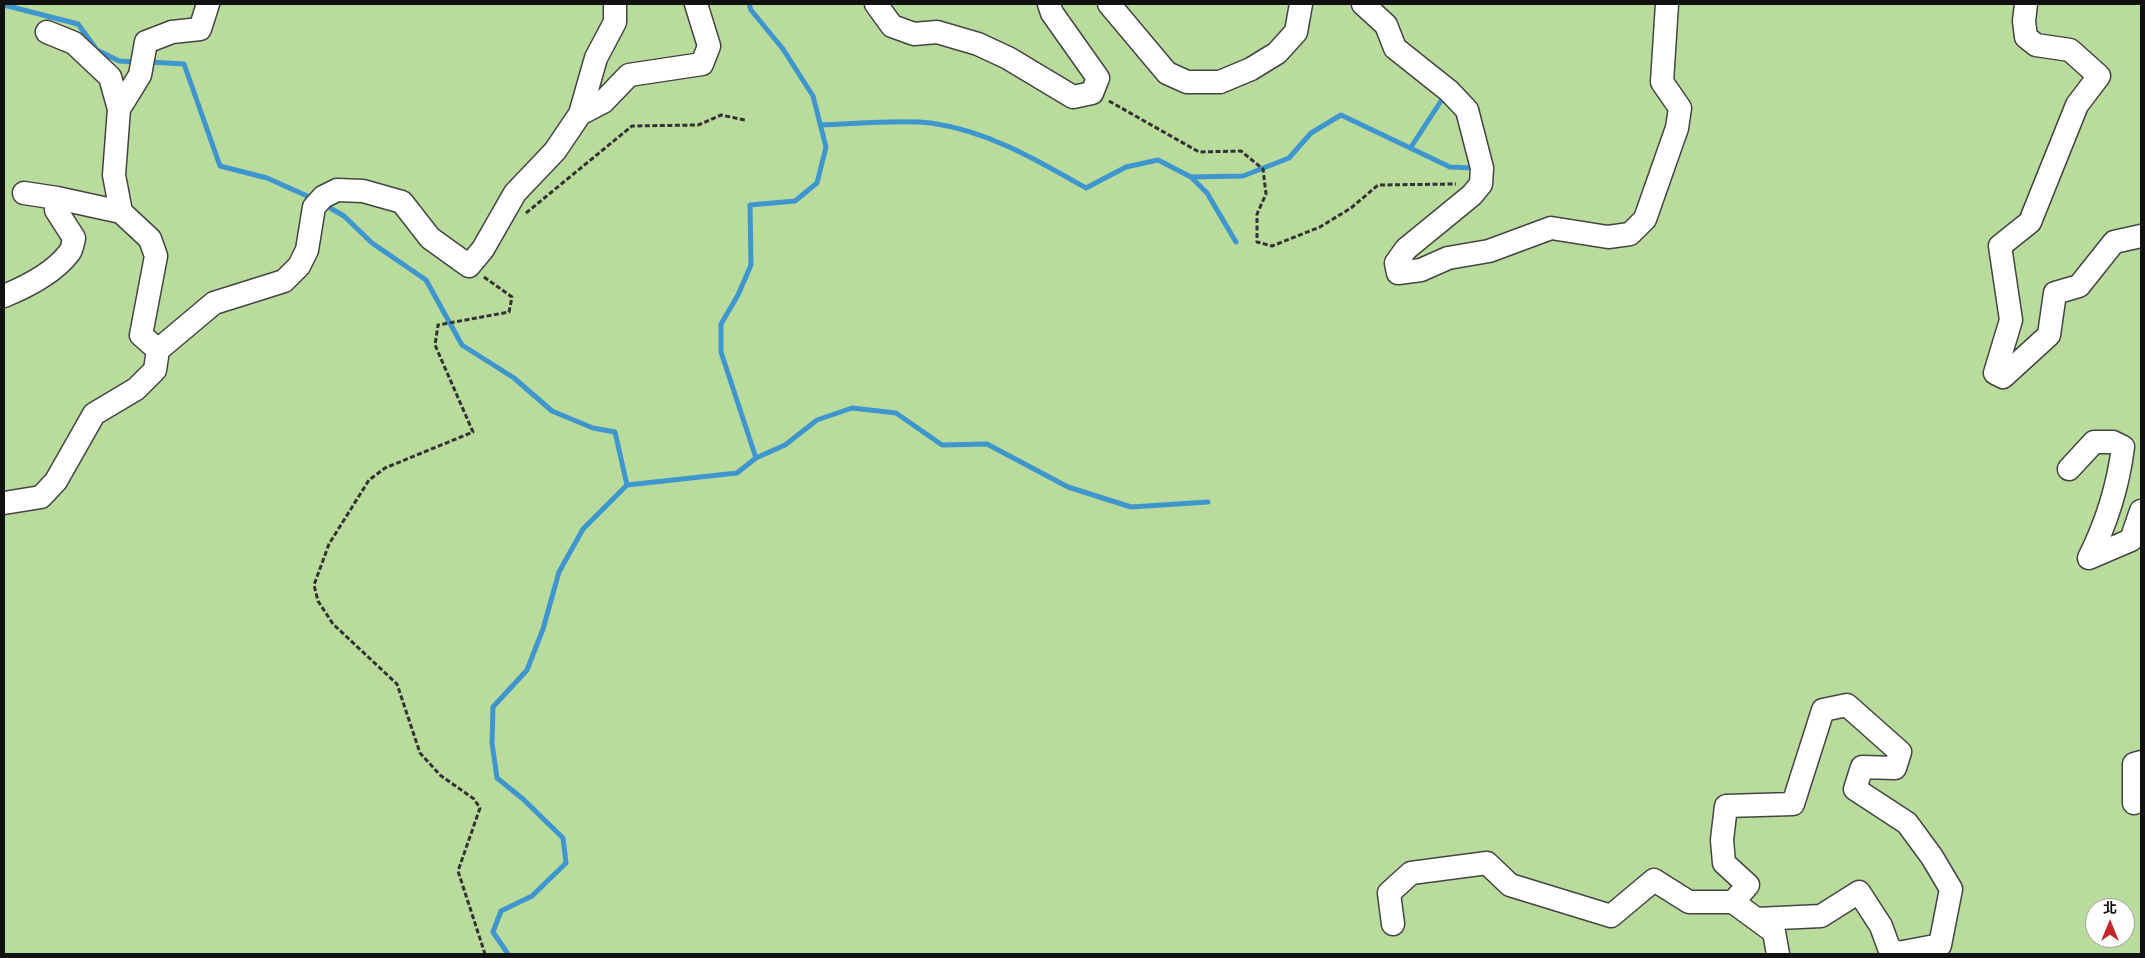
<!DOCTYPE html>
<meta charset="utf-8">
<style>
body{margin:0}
#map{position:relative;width:2145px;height:958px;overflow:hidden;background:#fffdf5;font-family:"Times New Roman","Noto Sans TC",serif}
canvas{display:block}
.frame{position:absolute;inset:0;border:5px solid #111;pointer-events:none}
.north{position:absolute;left:2085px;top:898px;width:50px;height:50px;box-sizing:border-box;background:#fff;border:1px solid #a0a0a0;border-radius:50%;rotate:0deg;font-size:14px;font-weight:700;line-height:20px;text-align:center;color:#111}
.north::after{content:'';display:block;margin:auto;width:18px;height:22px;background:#c4262e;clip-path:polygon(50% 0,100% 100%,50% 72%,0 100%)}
</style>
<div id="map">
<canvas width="2145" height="958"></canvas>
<div class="frame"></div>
<div class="north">北</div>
</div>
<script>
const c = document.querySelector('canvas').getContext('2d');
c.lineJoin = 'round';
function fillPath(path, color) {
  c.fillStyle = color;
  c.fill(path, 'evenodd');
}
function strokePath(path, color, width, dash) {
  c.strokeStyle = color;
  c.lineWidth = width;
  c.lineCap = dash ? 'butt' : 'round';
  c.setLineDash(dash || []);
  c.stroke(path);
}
const forest = new Path2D(`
 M4 4H2141V954H4ZM2095 908H2125V938H2095Z`);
const stream = new Path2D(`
 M4 5 78 24 97 50 119 61 138 62
 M149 62 184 64 220 166 267 178 314 199
 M820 125C854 124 898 119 931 123 988 131 1037 160 1086 188L1126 167 1158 160 1191 177 1243 176 1289 158 1311 133 1341 115 1450 167 1474 168
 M1411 147 1441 101
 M1191 177 1207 193 1236 242
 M323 204 344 216 372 243 426 280 462 345 514 378 552 411 593 428 615 432 627 485
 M756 458 785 445 817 420 852 408 896 413 942 445 987 444 1068 487 1131 507 1208 502
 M508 954 493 932 501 911 532 896 566 863 563 838 523 799 497 778 492 743 493 707 527 670 543 629 559 572 583 529 627 485 737 473 756 458 721 352V324L738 295 751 265 750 205 795 201 817 183 826 147 813 96 783 49 751 10 749 4`);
const path = new Path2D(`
 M1109 101 1199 152 1241 151 1263 169 1266 194 1257 214V242L1272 246 1320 227 1351 208 1378 185 1456 184
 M526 213 632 126 698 125 721 115 745 120
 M484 277 512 297 509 312 438 325 435 345 473 432 385 468 369 480 329 544 314 585 318 601 333 624 397 684 420 753 440 775 474 799 480 808 458 871 485 954`);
const minor = new Path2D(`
 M876 4 892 26 914 34 937 32 978 44 1008 58 1073 97 1092 93 1098 78 1052 13 1049 4
 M1109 4 1167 73 1187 82H1220L1251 69 1277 53 1296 32 1301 4
 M1363 4 1386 25 1395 48 1449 91 1467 110 1482 168 1481 184 1472 195 1406 249 1396 263 1398 273 1421 270 1448 258 1489 251 1551 228 1608 237 1630 234 1645 219 1677 128 1680 108 1662 82 1667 4
 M2026 4 2024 21 2026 37 2036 45 2070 50 2099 76 2077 105 2030 222 2000 246 2011 320 1995 373 2003 377 2049 335 2055 293 2079 286 2114 242 2141 236
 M47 32 74 43 110 77 119 109 114 175 121 212 150 239 156 256 141 335 158 350
 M119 109 140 75 146 42 172 32 200 29 208 4
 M580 114 596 58 615 22V4
 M24 193 57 198
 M4 296C26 287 54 273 69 253 72 250 73 243 74 238L56 210 57 198 121 212
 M2069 469 2094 442H2113L2123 447C2118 487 2107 522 2089 558L2131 540 2141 511
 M4 503 41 497 56 481 94 414 136 389 155 370 158 350 214 303 284 281 299 266 307 250 314 207 323 197 337 190 363 191 402 202 430 238 469 266 483 249 515 193 555 151 580 114 603 102 629 75 702 64 709 46 696 4
 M2134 803V764L2141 762
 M1733 902 1748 885 1724 863 1722 840 1726 806 1793 804 1823 710 1847 705 1900 752 1895 768 1862 767 1855 789 1907 823 1932 857 1951 889 1940 945 1898 953
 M1757 919 1821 916 1859 892 1881 926 1889 948 1900 954
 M1393 924 1389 893 1411 873 1487 863 1510 885 1611 916 1654 880 1689 902H1733L1774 932 1778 954`);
fillPath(forest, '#b9dc9c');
strokePath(stream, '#3f96cf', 5);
strokePath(minor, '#444', 25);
strokePath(path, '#333', 3, [5, 2.5]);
strokePath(minor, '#fff', 22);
</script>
